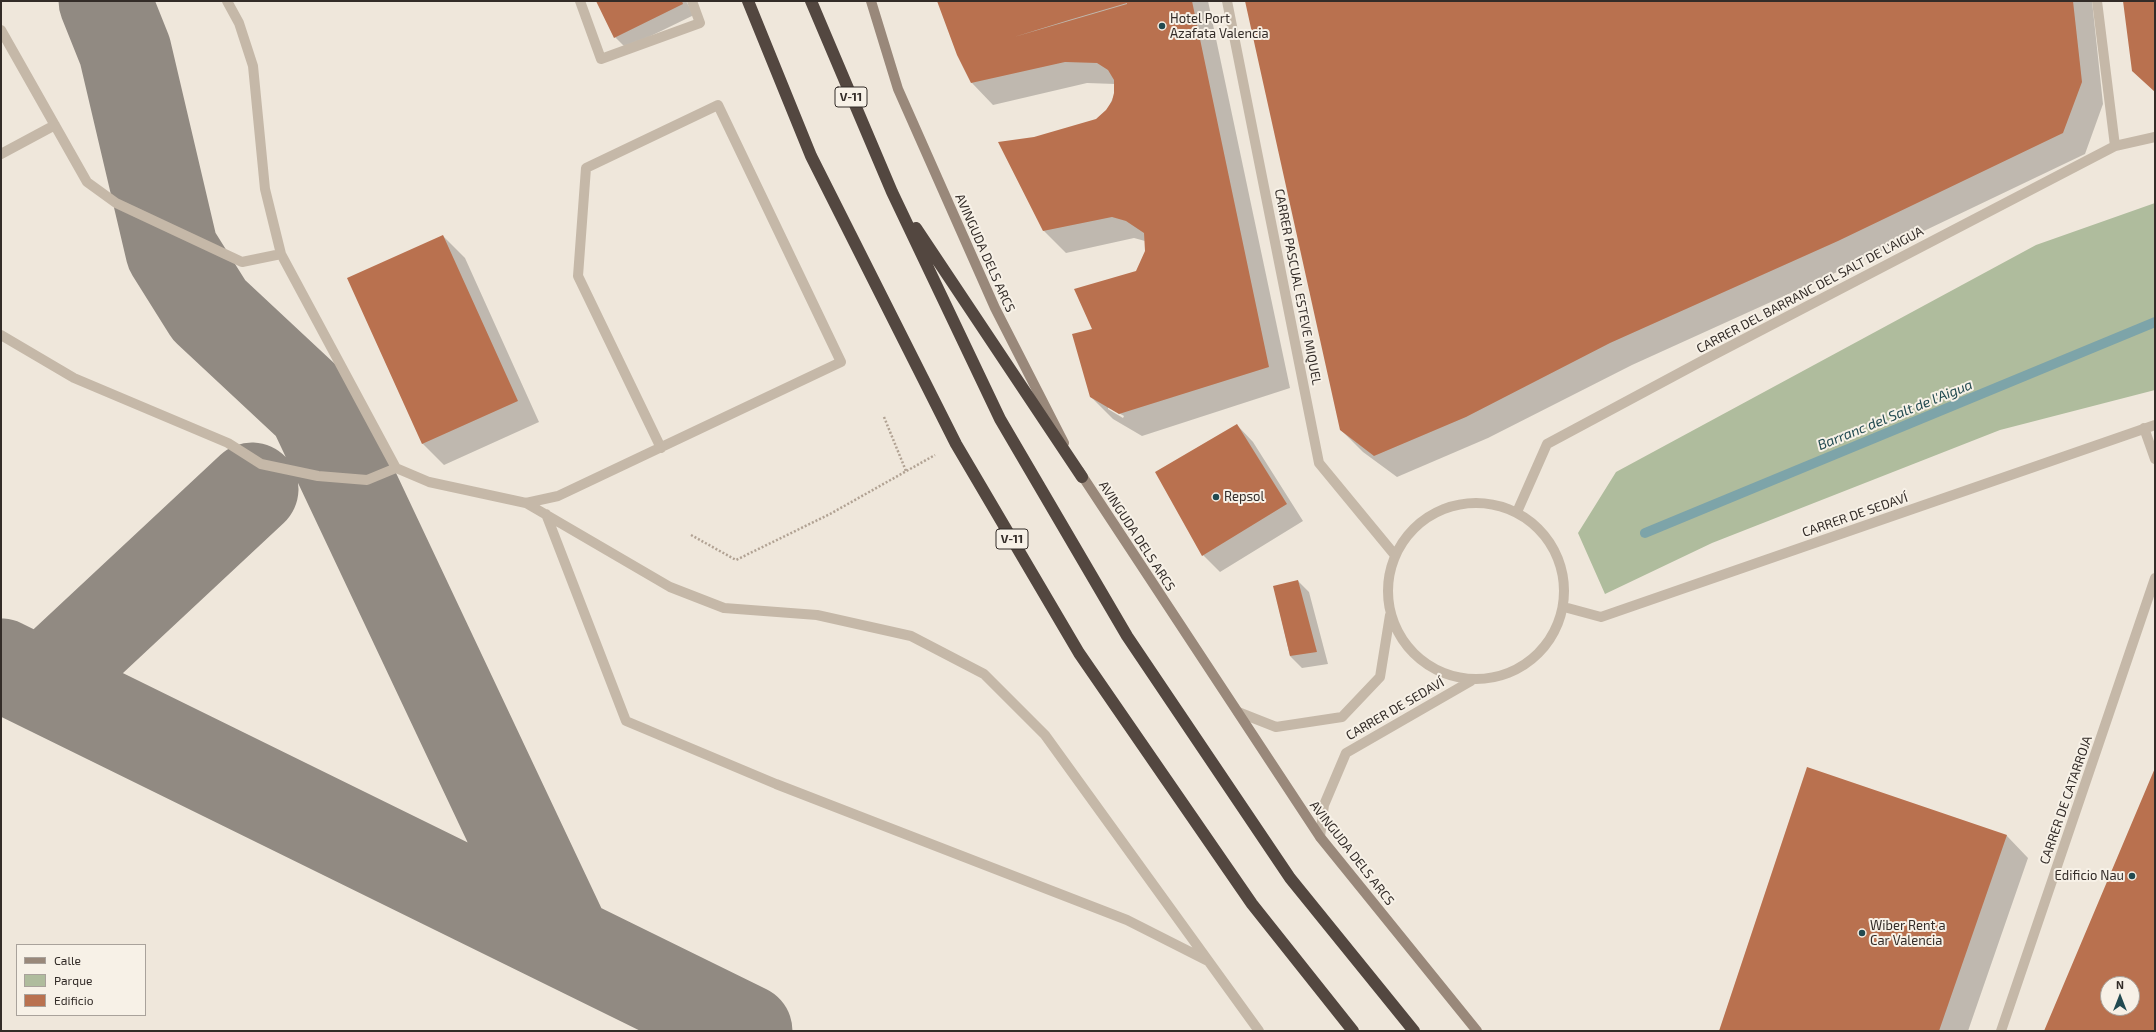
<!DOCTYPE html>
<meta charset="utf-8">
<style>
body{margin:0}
#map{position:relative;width:2156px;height:1032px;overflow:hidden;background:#efe7db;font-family:"Exo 2",sans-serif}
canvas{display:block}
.frame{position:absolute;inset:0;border:2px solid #332c28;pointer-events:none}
.legend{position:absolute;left:16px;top:944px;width:130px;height:72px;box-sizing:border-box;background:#f7f1e7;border:1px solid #a9a29b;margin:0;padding:5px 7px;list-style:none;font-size:12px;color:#332c28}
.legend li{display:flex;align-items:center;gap:8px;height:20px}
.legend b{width:20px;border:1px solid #a9a29b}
.north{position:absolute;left:2100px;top:976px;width:40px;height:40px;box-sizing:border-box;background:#f7f1e7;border:1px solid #a9a29b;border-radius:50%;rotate:0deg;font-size:11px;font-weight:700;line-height:16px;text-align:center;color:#332c28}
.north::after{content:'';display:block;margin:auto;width:14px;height:18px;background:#224a50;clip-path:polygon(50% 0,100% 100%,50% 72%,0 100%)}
</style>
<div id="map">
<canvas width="2156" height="1032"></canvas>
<div class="frame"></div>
<ul class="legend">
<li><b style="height:5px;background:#99887a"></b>Calle</li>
<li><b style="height:11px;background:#afbc9d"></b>Parque</li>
<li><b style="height:11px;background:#b9714f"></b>Edificio</li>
</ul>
<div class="north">N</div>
</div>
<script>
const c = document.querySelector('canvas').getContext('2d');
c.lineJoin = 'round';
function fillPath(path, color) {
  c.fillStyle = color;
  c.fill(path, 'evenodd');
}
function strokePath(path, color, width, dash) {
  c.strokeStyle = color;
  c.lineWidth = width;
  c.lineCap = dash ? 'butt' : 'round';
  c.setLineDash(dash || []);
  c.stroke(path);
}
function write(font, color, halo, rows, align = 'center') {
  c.font = font + ' "Exo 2",sans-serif';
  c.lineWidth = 4;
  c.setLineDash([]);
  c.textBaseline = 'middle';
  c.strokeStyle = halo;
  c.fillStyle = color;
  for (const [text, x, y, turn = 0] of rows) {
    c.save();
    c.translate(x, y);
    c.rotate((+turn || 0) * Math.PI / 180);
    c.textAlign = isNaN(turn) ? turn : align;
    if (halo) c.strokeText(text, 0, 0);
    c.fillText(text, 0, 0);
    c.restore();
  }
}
const green = new Path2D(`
 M2155 203V390L2000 430 1712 543 1605 594 1578 533 1616 472 2036 245Z`);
const shadow = new Path2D(`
 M597 1H686L694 15 626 48 615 37Z
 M938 1H1208L1290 388 1142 436 1113 419 1091 397 1094 330 1136 272 1146 252 1145 241 1134 238 1066 253 1044 231 1000 143 1035 138 1096 120 1107 111 1115 93V84L1087 83 993 105 972 83ZM1108 407 1124 416 1123 418 1108 409Z
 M1246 1H2092L2103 104 2085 154 1859 262 1632 365 1488 438 1397 477 1363 452 1341 430Z
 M443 236 465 258 539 422 444 465 422 443Z
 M1237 425 1253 442 1303 521 1220 572 1203 555Z
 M1298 581 1309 592 1328 664 1302 668 1290 656 1274 587Z
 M1808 768 2007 836 2028 858 1968 1031H1720Z`);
const stream = new Path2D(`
 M1645 533 2155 322`);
const taxiway = new Path2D(`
 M105 1 125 51 172 251 209 310 314 408 566 942
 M1 665 746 1031
 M42 685 252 489`);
const building = new Path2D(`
 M596 1H682L683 4 614 38Z
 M937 1H1192L1269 367 1119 414 1090 397 1072 334 1092 329 1074 289 1136 271 1145 251 1144 233 1126 221 1112 217 1043 231 998 142 1034 137 1096 119 1106 110 1112 101 1114 93V80L1108 70 1097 63 1065 62 971 83 957 55ZM1127 3V4L1014 37 1069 20Z
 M1245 1H2073L2082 82 2063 133 1838 241 1610 343 1466 417 1374 456 1340 430Z
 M2123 1H2155V92L2132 71Z
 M443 235 518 401 422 444 347 278Z
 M1237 424 1287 504 1202 556 1155 472Z
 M1298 580 1317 652 1290 656 1273 586Z
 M1807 767 2007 835 1939 1031H1719Z
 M2155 768V1031H2044ZM2108 984H2132V1008H2108Z`);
const path = new Path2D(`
 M884 417 906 471
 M691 535 736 560 830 514 935 455`);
const lane = new Path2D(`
 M227 1 239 23 253 66 265 189 281 254 396 468 429 482 526 503 670 587 724 608 817 615 911 636 984 674 1045 735 1259 1031
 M580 1 601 59 700 23 692 1
 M1 30 87 182 116 203 242 262 281 254
 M1 154 55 125
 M1 335 74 378 228 443 261 464 318 476 367 480 396 468
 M526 503 558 496 841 362 718 105 586 168 578 276 661 448
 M546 514 626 721 776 784 1127 920 1208 961`);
const street = new Path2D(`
 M1227 1 1319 463 1394 554
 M2097 1 2115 146
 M2144 428 2155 459
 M1388 591a88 88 0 1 1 176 0a88 88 0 1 1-176 0Z
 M1517 512 1547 444 1700 362 2115 146 2155 137
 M1564 607 1601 617 2155 425
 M1238 712 1276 727 1342 717 1380 677 1390 615
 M1320 837 1324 805 1346 753 1471 681
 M2001 1031 2155 578`);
const secondary = new Path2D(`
 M871 1 898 89 995 308 1064 443
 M1079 471 1320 837 1477 1031`);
const highway = new Path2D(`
 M748 1 811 156 956 444 1079 653 1252 904 1353 1031
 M811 1 892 192 1000 419 1127 636 1290 878 1414 1031
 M916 228 1082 477`);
const markers = [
 [1162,26,4,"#224a50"],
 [1216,497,4,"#224a50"],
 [2132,876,4,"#224a50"],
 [1862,933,4,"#224a50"]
];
const shields = [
 [851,97,32],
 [1012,539,32]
];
const shieldNames = [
 ["V-11",851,97],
 ["V-11",1012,539]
];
const poiNames = [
 ["Hotel Port",1170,19],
 ["Azafata Valencia",1170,34],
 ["Repsol",1224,497],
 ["Edificio Nau",2124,876,"right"],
 ["Wiber Rent a",1870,926],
 ["Car Valencia",1870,941]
];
const streetNames = [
 ["AVINGUDA DELS ARCS",985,253,66],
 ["CARRER PASCUAL ESTEVE MIQUEL",1298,287,79],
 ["CARRER DEL BARRANC DEL SALT DE L'AIGUA",1810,290,-28],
 ["CARRER DE SEDAVÍ",1855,515,-19],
 ["AVINGUDA DELS ARCS",1137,536,57],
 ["CARRER DE SEDAVÍ",1395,709,-30],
 ["CARRER DE CATARROJA",2066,800,-71],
 ["AVINGUDA DELS ARCS",1352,853,52]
];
const waterNames = [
 ["Barranc del Salt de l'Aigua",1895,415,-22]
];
fillPath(green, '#afbc9d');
fillPath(shadow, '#0003');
strokePath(stream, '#7da4a9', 10);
strokePath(taxiway, '#918a82', 93);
fillPath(building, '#b9714f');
strokePath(path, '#b1a293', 2.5, [2, 2]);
strokePath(lane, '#c5b8a8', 10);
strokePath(street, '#c5b8a8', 10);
strokePath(secondary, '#99887a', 10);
strokePath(highway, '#534740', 12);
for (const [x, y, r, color] of markers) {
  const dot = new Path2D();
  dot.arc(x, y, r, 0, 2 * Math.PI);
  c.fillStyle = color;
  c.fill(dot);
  strokePath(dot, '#f7f1e7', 1.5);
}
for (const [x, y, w] of shields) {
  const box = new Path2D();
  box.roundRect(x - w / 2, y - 10, w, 20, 3);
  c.fillStyle = '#f7f1e7';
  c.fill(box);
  strokePath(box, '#332c28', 1);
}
write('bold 12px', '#332c28', null, shieldNames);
write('13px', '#332c28', '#f7f1e7', poiNames, 'left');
write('13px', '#332c28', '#f7f1e7', streetNames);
write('italic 14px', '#224a50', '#f7f1e7', waterNames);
</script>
